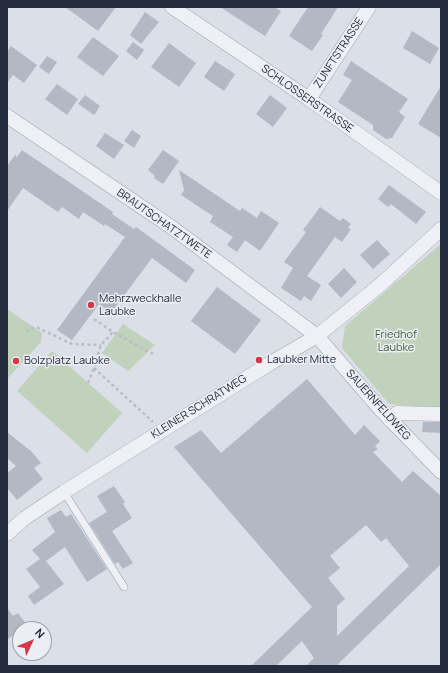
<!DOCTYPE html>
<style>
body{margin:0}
#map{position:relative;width:448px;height:673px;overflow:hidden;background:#dbdfe7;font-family:Manrope,sans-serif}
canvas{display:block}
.frame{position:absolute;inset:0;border:8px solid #252c3d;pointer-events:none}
.north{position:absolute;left:12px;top:621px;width:40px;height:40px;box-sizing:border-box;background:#ebeef4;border:1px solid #9ca0ab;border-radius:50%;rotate:46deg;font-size:11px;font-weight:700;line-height:16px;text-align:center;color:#252c3d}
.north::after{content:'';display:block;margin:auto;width:14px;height:18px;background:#d43844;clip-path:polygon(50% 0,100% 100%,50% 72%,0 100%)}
</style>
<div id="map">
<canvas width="448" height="673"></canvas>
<div class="frame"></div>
<div class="north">N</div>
</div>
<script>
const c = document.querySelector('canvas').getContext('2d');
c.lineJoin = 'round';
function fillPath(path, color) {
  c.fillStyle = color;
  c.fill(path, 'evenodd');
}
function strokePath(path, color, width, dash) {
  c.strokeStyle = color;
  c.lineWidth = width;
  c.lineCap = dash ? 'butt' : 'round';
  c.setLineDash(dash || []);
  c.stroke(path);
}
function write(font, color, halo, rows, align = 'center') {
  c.font = font + ' Manrope,sans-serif';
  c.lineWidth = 3;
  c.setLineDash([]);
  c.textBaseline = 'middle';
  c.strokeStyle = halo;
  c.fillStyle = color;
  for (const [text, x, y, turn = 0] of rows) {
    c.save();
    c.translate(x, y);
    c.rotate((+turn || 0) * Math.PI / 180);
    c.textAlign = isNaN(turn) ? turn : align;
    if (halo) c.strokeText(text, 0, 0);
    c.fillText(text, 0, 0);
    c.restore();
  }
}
const green = new Path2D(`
 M441 244V408L389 404 342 348 345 326Z
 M7 309 42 333 41 342 7 379Z
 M123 324 155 345 128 371 102 353Z
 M52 351 122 413 87 453 17 391Z`);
const building = new Path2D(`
 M65 7H116L98 31Z
 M220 7H274L281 11 265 36Z
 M308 7H338L321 34 323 35 312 51 289 36Z
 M145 12 159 22 141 44 130 35Z
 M412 31 439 48 430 64 403 48Z
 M93 37 119 56 103 76 77 57Z
 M133 42 144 50 137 60 126 51Z
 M169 43 196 63 179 87 151 67Z
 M11 46 37 65 24 83 13 75 7 83V52Z
 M47 56 57 62 49 74 39 67Z
 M215 61 235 74 224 91 204 77Z
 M351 61 408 99 399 112 405 117 392 138 386 139 373 130V125L338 102 352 80 343 75Z
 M57 84 78 99 67 115 45 99Z
 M441 86V138L418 124Z
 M85 95 100 106 94 115 78 104Z
 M270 95 287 108 273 127 256 114Z
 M132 130 141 136 134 148 124 141Z
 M105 133 124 145 114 159 96 146Z
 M22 150 113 212 112 214 134 229 136 227 195 270 186 283 152 258 111 313 99 304 72 340 57 330 125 237 105 224 104 226 83 212 79 219 62 207 58 212 23 188 7 211V166L15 155 17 157Z
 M163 150 179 161 163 184 154 178 155 176 148 170Z
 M179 170 240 211 242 208 257 218 261 211 279 223 260 251 245 240 237 252 227 245 233 237 210 222 213 216 181 195 184 190Z
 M389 185 426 212 416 224 391 204 388 207 378 199Z
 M320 207 340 221 343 218 351 224 348 228 351 229 342 242 335 237 307 276 321 285 311 301 304 296 301 301 281 288 293 268 284 262 306 232 303 230Z
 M377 240 390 254 373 269 360 255Z
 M344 268 357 282 341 298 328 284Z
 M217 287 261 320 235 354 191 321Z
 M307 379 355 435 364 425 380 441 375 446 378 449 373 452 402 482 413 471 441 496V564L336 666H306L314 658 302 641 276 666H251L312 607 174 447 201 430 221 453ZM366 525 381 542 386 538 409 566 337 636V606L345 599 328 578 340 568 330 556Z
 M423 422H441V433L422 432Z
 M7 432 32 452 41 463 34 468 43 479 17 500 7 488V473L16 466 7 458Z
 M114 486 125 502 123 504 132 518 112 531 133 563 123 569 118 562 115 564 89 523 107 512 97 496Z
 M61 510 66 517 71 514 107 569 87 582 65 547 46 561 64 584 34 605 28 596 40 587 26 569 40 559 32 550 55 532 47 518Z
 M7 608 13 616 18 613 30 629H20V648L12 636 7 640Z`);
const path = new Path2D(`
 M94 319 113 332 153 354
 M26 331 36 327 72 344 101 345
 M94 368 153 422
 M88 383 94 368 101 345 113 332`);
const lane = new Path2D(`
 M64 492 124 587`);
const street = new Path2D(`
 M172 7 309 99 441 193
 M309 99 369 7
 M7 116 170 226 317 336 381 410 441 472
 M390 420 397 413 441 414
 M7 534 25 518 64 492 269 364 317 336 379 286 441 229`);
const markers = [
 [91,305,4,"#d43844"],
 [259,360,4,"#d43844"],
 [16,361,4,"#d43844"]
];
const streetNames = [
 ["ZUNFTSTRASSE",339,53,-57],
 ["SCHLOSSERSTRASSE",307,99,35],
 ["BRAUTSCHATZTWETE",164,224,35],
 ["SAUERNFELDWEG",378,405,48],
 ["KLEINER SCHRATWEG",199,407,-32]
];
const poiNames = [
 ["Mehrzweckhalle",99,299],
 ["Laubke",99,312],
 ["Laubker Mitte",267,360],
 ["Bolzplatz Laubke",24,361]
];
const parkNames = [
 ["Friedhof",396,335],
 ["Laubke",396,348]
];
fillPath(green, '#c0d1bc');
fillPath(building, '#b2b8c4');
strokePath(lane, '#a1a6b1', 8);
strokePath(street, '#a1a6b1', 15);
strokePath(path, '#babdc5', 2.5, [3, 3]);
strokePath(lane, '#eef0f5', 7);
strokePath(street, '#eef0f5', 14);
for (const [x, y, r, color] of markers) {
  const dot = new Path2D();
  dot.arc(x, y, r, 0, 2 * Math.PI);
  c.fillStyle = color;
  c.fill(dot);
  strokePath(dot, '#ebeef4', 1.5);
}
write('11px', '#252c3d', '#ebeef4', streetNames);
write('11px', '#252c3d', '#ebeef4', poiNames, 'left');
write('11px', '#365a31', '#ebeef4', parkNames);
</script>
